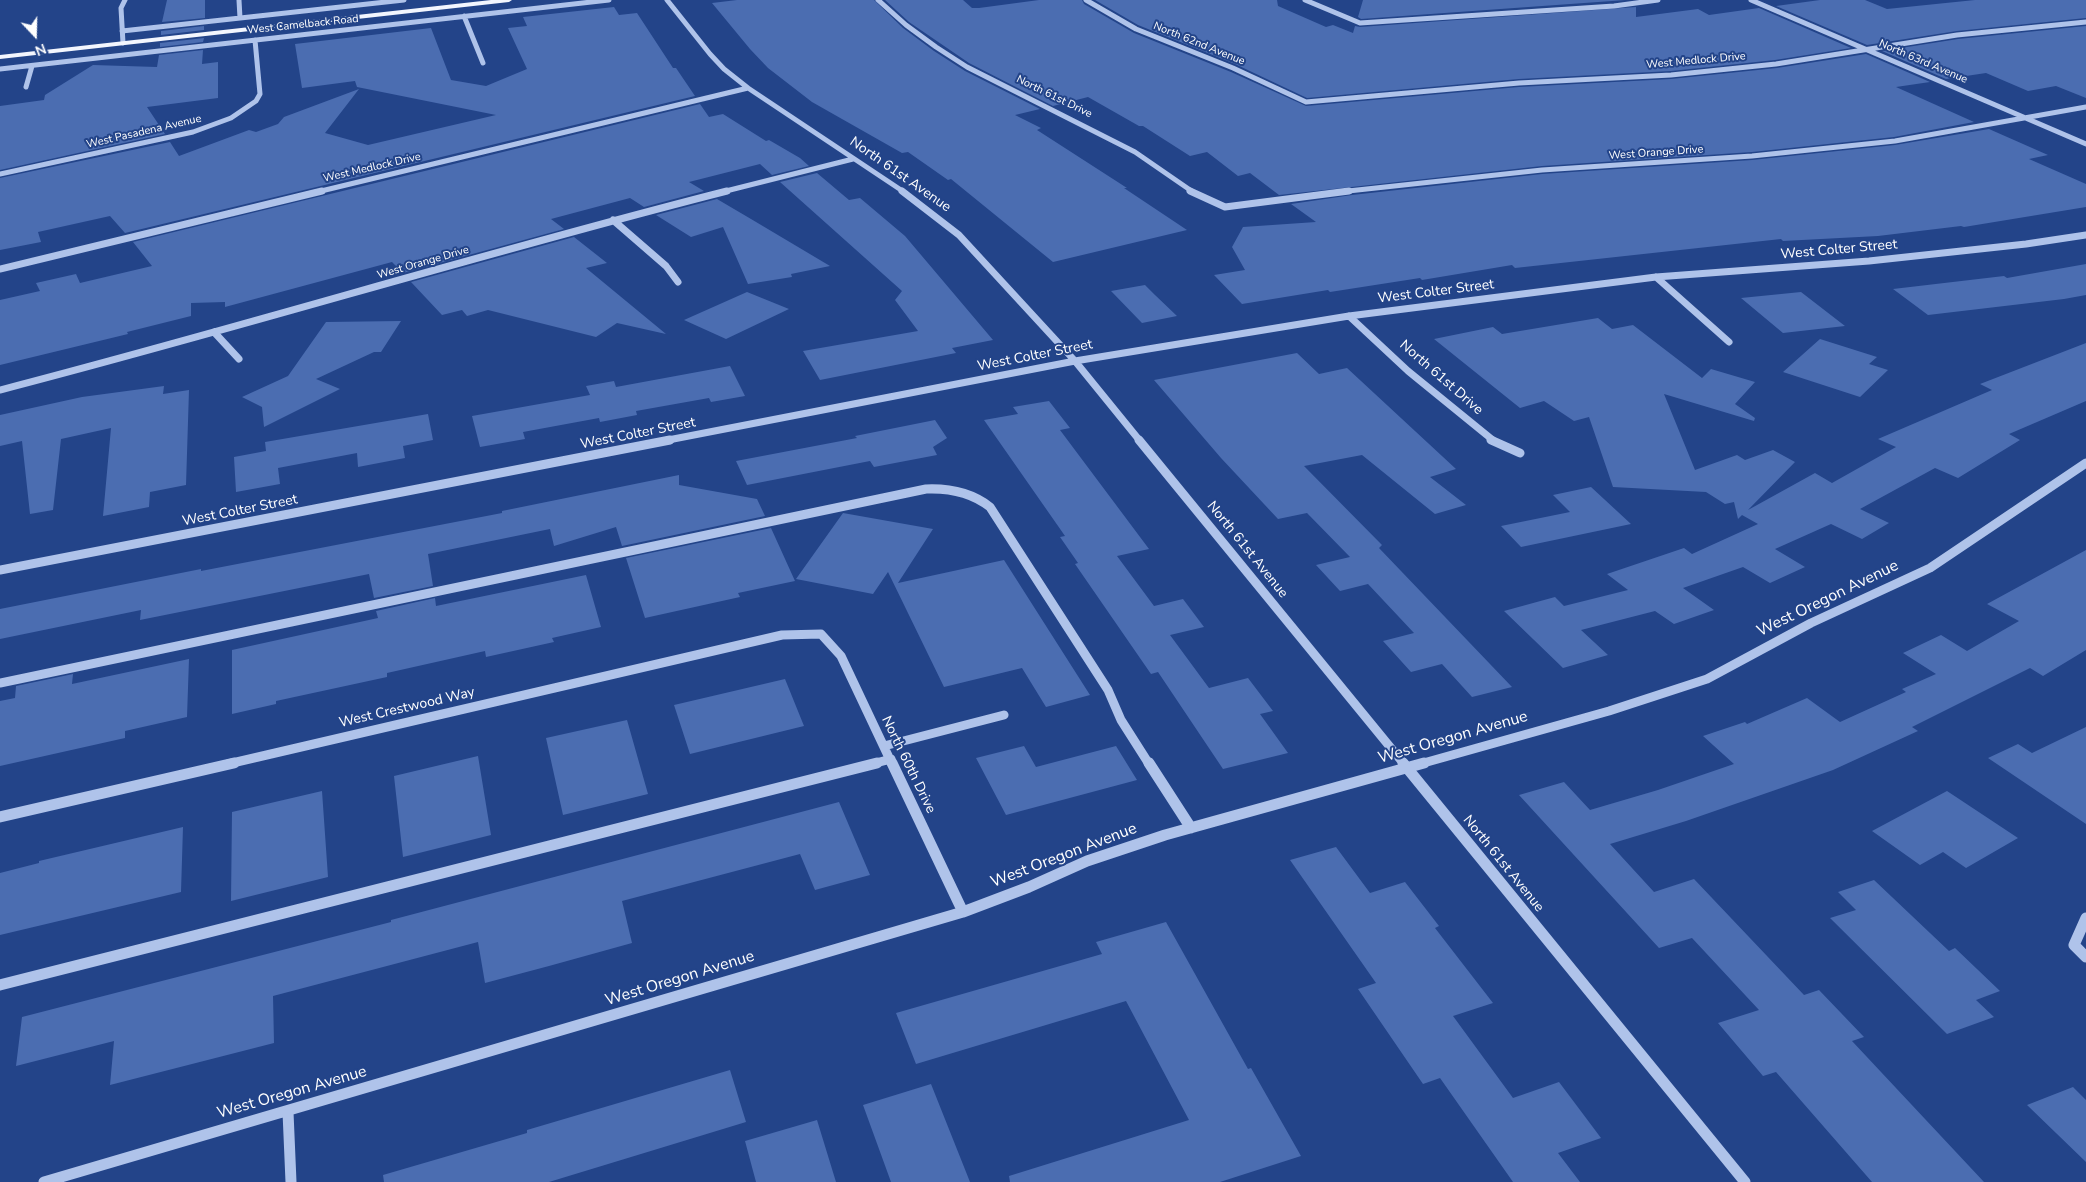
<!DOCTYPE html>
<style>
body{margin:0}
#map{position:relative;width:2086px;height:1182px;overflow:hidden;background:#234489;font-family:"Nunito Sans",sans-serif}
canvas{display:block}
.north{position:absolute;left:10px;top:10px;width:50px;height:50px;-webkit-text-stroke:4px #234489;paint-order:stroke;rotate:159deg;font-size:14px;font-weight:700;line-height:20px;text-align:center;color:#fff}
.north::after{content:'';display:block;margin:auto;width:18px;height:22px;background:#fff;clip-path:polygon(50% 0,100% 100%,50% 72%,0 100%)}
</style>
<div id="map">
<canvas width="2086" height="1182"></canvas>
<div class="north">N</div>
</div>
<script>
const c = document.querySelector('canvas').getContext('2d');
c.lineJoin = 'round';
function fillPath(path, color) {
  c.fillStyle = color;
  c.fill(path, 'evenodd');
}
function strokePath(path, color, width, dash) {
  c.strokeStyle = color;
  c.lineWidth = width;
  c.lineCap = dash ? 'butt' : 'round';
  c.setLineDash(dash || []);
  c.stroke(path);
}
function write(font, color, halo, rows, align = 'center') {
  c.font = font + ' "Nunito Sans",sans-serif';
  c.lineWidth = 4;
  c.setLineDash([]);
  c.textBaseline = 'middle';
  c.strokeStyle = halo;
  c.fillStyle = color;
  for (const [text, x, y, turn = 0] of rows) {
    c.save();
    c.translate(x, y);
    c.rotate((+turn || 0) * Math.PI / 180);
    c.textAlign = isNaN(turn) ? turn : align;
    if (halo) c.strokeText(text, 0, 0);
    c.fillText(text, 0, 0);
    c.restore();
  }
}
const building = new Path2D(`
 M167 0H205V18L162 22Z
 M737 0H874L903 28 934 51 965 71 1040 109 1015 115 1041 128 1037 130 1127 188H1124L1187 230 1053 262 951 179 948 180 908 152 902 153 812 102 768 68 750 49 712 3Z
 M885 0H963L972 8H979L1039 0H1082L1084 4 1134 33 1231 72 1306 106 1519 87 1671 79 1777 68 1866 54 1930 82 1896 87 1974 122 1894 137 1752 152 1542 166 1279 195 1250 173 1238 176 1207 152 1190 156 1143 126H1139L1088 97 1053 106 969 63 909 22Z
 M1095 0H1277L1278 6 1326 27 1333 25 1353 33 1355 26 1360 27 1636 7V17L1698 9 1709 15 1759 8 1851 48 1775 60 1671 71 1519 79 1307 98 1235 64 1138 25Z
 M1363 0H1626L1361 19 1358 17Z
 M1820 0H1865L1887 9 1975 0H2086V18L1957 31 1867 45 1776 6Z
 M614 7 619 15 637 13 673 68H676L695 96 125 233 110 216 38 232 41 242 0 250V178L170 142 179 156 249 130 256 132 278 124 284 117 359 89 325 133 368 145 496 115 357 87 355 81 302 88 295 44 431 28 451 80 486 86 527 69 508 28 527 26 523 17Z
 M204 26V30L161 35V31Z
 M2086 26V98L2056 86 2028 91 1986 73 1946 79 1882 51 1958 39Z
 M204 38 203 42 160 47V43Z
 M203 50 202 64 218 62V98L147 107 165 134 0 170V106L44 100 45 95 93 65 157 67 159 55Z
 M700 104 709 117 723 114 766 141 769 140 800 158 809 166 772 175 760 164 689 182 704 191 644 207 630 198 551 219 564 229 403 273 392 262 225 307V302L191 303V316L127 332 128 334 0 365V300L40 291 36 283 76 274 80 283 152 266 133 242Z
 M1989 129 2048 155 2029 159 2086 184V207L1964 227 1961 226 1878 236 1783 241 1781 239 1515 268 1512 265 1422 280 1420 278 1330 292 1328 290 1242 304 1214 275 1245 270 1232 247 1243 227 1316 222 1291 204 1352 195 1542 174 1752 160 1895 145Z
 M817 173 849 200 860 198 905 236 993 340 952 348 956 353 820 380 803 351 918 331 895 300 902 291 780 182Z
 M717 199 751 219 830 266 791 274 792 277 748 284 723 227 691 237 656 215Z
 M574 237 607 263 586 268 666 334 617 323 596 337 488 310 467 316 462 310 442 315 411 282Z
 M2086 264V295L2064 299 1928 315 1893 289 2004 276 2007 278Z
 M1145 285 1155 295 1177 316 1142 323 1111 291Z
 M747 292 789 309 726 339 684 320Z
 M1801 292 1845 326 1783 333 1741 298Z
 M1598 318 1612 329 1633 325 1702 378 1711 369 1755 382 1735 404 1755 418 1754 421 1664 394 1695 470 1737 455 1745 460 1773 450 1795 462 1748 510 1815 473 1832 483 1896 447 1878 439 1992 390 1980 384 2086 343V401L2009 434 2020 440 1958 478 1935 468 1860 509 1889 523 1862 539 1831 524 1775 549 1805 567 1770 583 1743 567 1683 588 1714 610 1674 624 1655 611 1581 630 1608 655 1563 668 1504 611 1555 597 1564 606 1628 590 1607 574 1684 548 1692 554 1758 524 1742 515 1738 519 1734 502 1725 504 1706 492 1613 487 1589 417 1574 421 1544 401 1520 408 1434 339 1493 327 1502 334Z
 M401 321 381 352H374L316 379 340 389 264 427 262 407 242 397 288 376 326 322Z
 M1820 339 1877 357 1869 364 1888 370 1860 397 1783 372Z
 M1297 353 1319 374 1347 368 1456 469 1430 477 1466 505 1435 514 1362 455 1304 466 1382 545 1379 548 1512 687 1472 697 1442 664 1411 672 1383 641 1414 633 1368 584 1340 591 1316 565 1350 557 1307 513 1278 519 1221 458 1154 380Z
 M730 366 745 396 711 402 709 398 636 411 637 415 600 422 599 418 523 432 525 439 480 447 472 416 590 395 586 386 614 381 616 387Z
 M164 386 163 394 189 390 186 485 150 492 149 507 103 516 111 428 61 439 53 510 30 514 22 441 0 446V415L82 397Z
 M1049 401 1070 428 1060 430 1149 549 1117 556 1154 606 1183 599 1204 627 1170 635 1209 688 1248 678 1273 711 1260 714 1288 753 1223 769 1158 672 1151 674 1075 564 1078 563 1060 537 1065 536 984 420 1018 414 1013 407Z
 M428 414 433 440 403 446 405 458 358 467 357 453 278 468 280 484 236 492 234 457 266 451 265 442Z
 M935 420 947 438 933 447 937 455 874 467 870 461 747 485 736 461 857 438 855 436Z
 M679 475V485L757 499 765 516 622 546 616 527 554 546 550 529 428 554 433 586 374 598 369 574 140 620 141 610 0 639V609L201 569V571L502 513V511Z
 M1591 487 1631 524 1521 547 1501 526 1570 512 1553 495Z
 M843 513 933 529 898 583 1004 560 1090 695 1046 707 1022 668 944 687 888 572 873 594 796 579Z
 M771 528 795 581 738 593 740 597 645 618 626 558Z
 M2086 550V650L2043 676 2030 668 1912 727 1918 731 1833 770 1686 821 1610 844 1654 892 1694 879 1804 995 1819 990 1864 1037 1852 1041 1984 1182H1872L1776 1072 1763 1076 1718 1023 1759 1010 1692 938 1659 948 1519 795 1564 782 1590 810 1658 790 1734 764 1703 736 1745 722 1747 724 1807 698 1840 722 1906 692 1902 689 1936 674 1903 653 1941 635 1967 651 2019 621 1987 604Z
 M586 575 601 627 552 638 554 642 486 657 485 651 387 673V677L276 701V704L232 714V650L378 618 376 611 435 598 436 606Z
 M189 659 187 717 125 731V738L0 766V701L15 698 16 686 73 674 72 684Z
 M785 679 804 726 690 754 674 705Z
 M627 720 648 794 563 815 546 738Z
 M2086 727V824L1988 758 2018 744 2032 753Z
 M1024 746 1036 767 1116 746 1137 780 1006 815 976 758Z
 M478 756 491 835 403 857 394 776Z
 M322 791 328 877 231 901 232 812Z
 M1947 791 2018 838 1966 868 1943 852 1920 865 1872 831Z
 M839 802 870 875 815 890 800 854 622 901 632 943 549 966 485 983 478 942 273 996 274 1043 110 1085 114 1041 16 1066 22 1017 391 922V920Z
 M183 827 181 892 0 935V873L39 863V861Z
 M1336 847 1370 893 1405 882 1439 926 1435 928 1493 1003 1453 1016 1513 1098 1559 1082 1601 1138 1558 1153 1580 1182H1513L1440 1078 1423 1084 1358 989 1376 983 1290 860Z
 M1874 880 1949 951 1955 948 2000 991 1976 1000 1994 1017 1947 1034 1830 918 1856 910 1838 892Z
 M1166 922 1248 1069 1251 1068 1301 1156 1220 1182H1010L1009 1176 1189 1120 1126 1001 916 1064 896 1013 1102 954 1096 942Z
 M730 1070 746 1122 549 1182H384L383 1175 527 1133V1130Z
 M931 1084 970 1182H891L863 1105Z
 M2073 1087 2086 1100V1162L2027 1105Z
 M817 1120 836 1182H756L745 1141Z`);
const minorFar3 = new Path2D(`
 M239 0 240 18
 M667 0 710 54 724 69 748 88 904 192
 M878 0 906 25 936 47 967 67 1135 152 1193 192
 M1086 0 1136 29 1233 68 1306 102 1519 83 1671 75 1776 64 1957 35 2086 22
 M1305 0 1360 23 1614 6 1658 0
 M1751 0 2086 144
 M464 16 483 63
 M122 31 404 0
 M123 43 121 8 125 0
 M0 69 609 0
 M26 87 32 66
 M0 174 193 132 231 118 256 101 260 94 255 40
 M317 192 748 88
 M722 192 853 159
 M1339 192 1542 170 1752 156 1895 141 2086 107`);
const minorFar2 = new Path2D(`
 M902 191 959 235 1075 361 1140 441
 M1190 191 1225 207 1349 191
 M613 220 666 266 678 282
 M0 269 322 191
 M1656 277 1729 342
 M1349 316 1408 371 1494 441
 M214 332 239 359
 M0 390C243 327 483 253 727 191
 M663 441 1075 361 1349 316 1656 277 1869 261 2026 244 2086 235`);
const minorFar1 = new Path2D(`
 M1139 440 1404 764
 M1491 440 1520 453
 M0 570 670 440
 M0 683 926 489C950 488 971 492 990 507L1108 690 1121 720 1149 764
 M884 746 1004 715
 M228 764 782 635 821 634 841 656 892 764
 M872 764 891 759
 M1420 764 1609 711 1707 679 1811 623 1930 568 2086 463`);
const minor = new Path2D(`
 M892 763 963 912
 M1149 763 1191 828
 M1403 763 1745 1182
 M0 817 234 763
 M2086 918 2074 945 2086 957
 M0 985 877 763
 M288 1112 291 1182
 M44 1182 963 912 1029 887 1087 861 1165 835 1424 763`);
const major = new Path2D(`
 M491 0H512L509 2 0 59V55Z`);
const farStreetnames = [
 ["West Camelback Road",303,25,-6],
 ["North 62nd Avenue",1199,44,22],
 ["West Medlock Drive",1696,61,-5],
 ["North 63rd Avenue",1923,62,23],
 ["North 61st Drive",1054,97,26],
 ["West Pasadena Avenue",144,132,-13],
 ["West Orange Drive",1656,153,-4],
 ["West Medlock Drive",372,168,-13],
 ["West Orange Drive",423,263,-16]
];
const streetNames = [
 ["North 61st Avenue",900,175,35],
 ["West Colter Street",1839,250,-5],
 ["West Colter Street",1436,292,-7],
 ["West Colter Street",1035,356,-11],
 ["North 61st Drive",1441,378,41],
 ["West Colter Street",638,434,-11],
 ["West Colter Street",240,511,-11],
 ["North 61st Avenue",1247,550,51],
 ["West Crestwood Way",407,708,-13],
 ["North 60th Drive",908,765,64],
 ["North 61st Avenue",1503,864,51]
];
const nearStreetnames = [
 ["West Oregon Avenue",1828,599,-26],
 ["West Oregon Avenue",1453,738,-16],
 ["West Oregon Avenue",1064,856,-21],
 ["West Oregon Avenue",680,979,-17],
 ["West Oregon Avenue",292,1093,-16]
];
fillPath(building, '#4b6db1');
strokePath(minorFar3, '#afc3ea', 5);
strokePath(minorFar2, '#afc3ea', 7);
strokePath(minorFar1, '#afc3ea', 9);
strokePath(minor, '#afc3ea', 11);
fillPath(major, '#f3f6fe');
write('11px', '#fff', '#234489', farStreetnames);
write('14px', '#fff', '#234489', streetNames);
write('16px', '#fff', '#234489', nearStreetnames);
</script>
